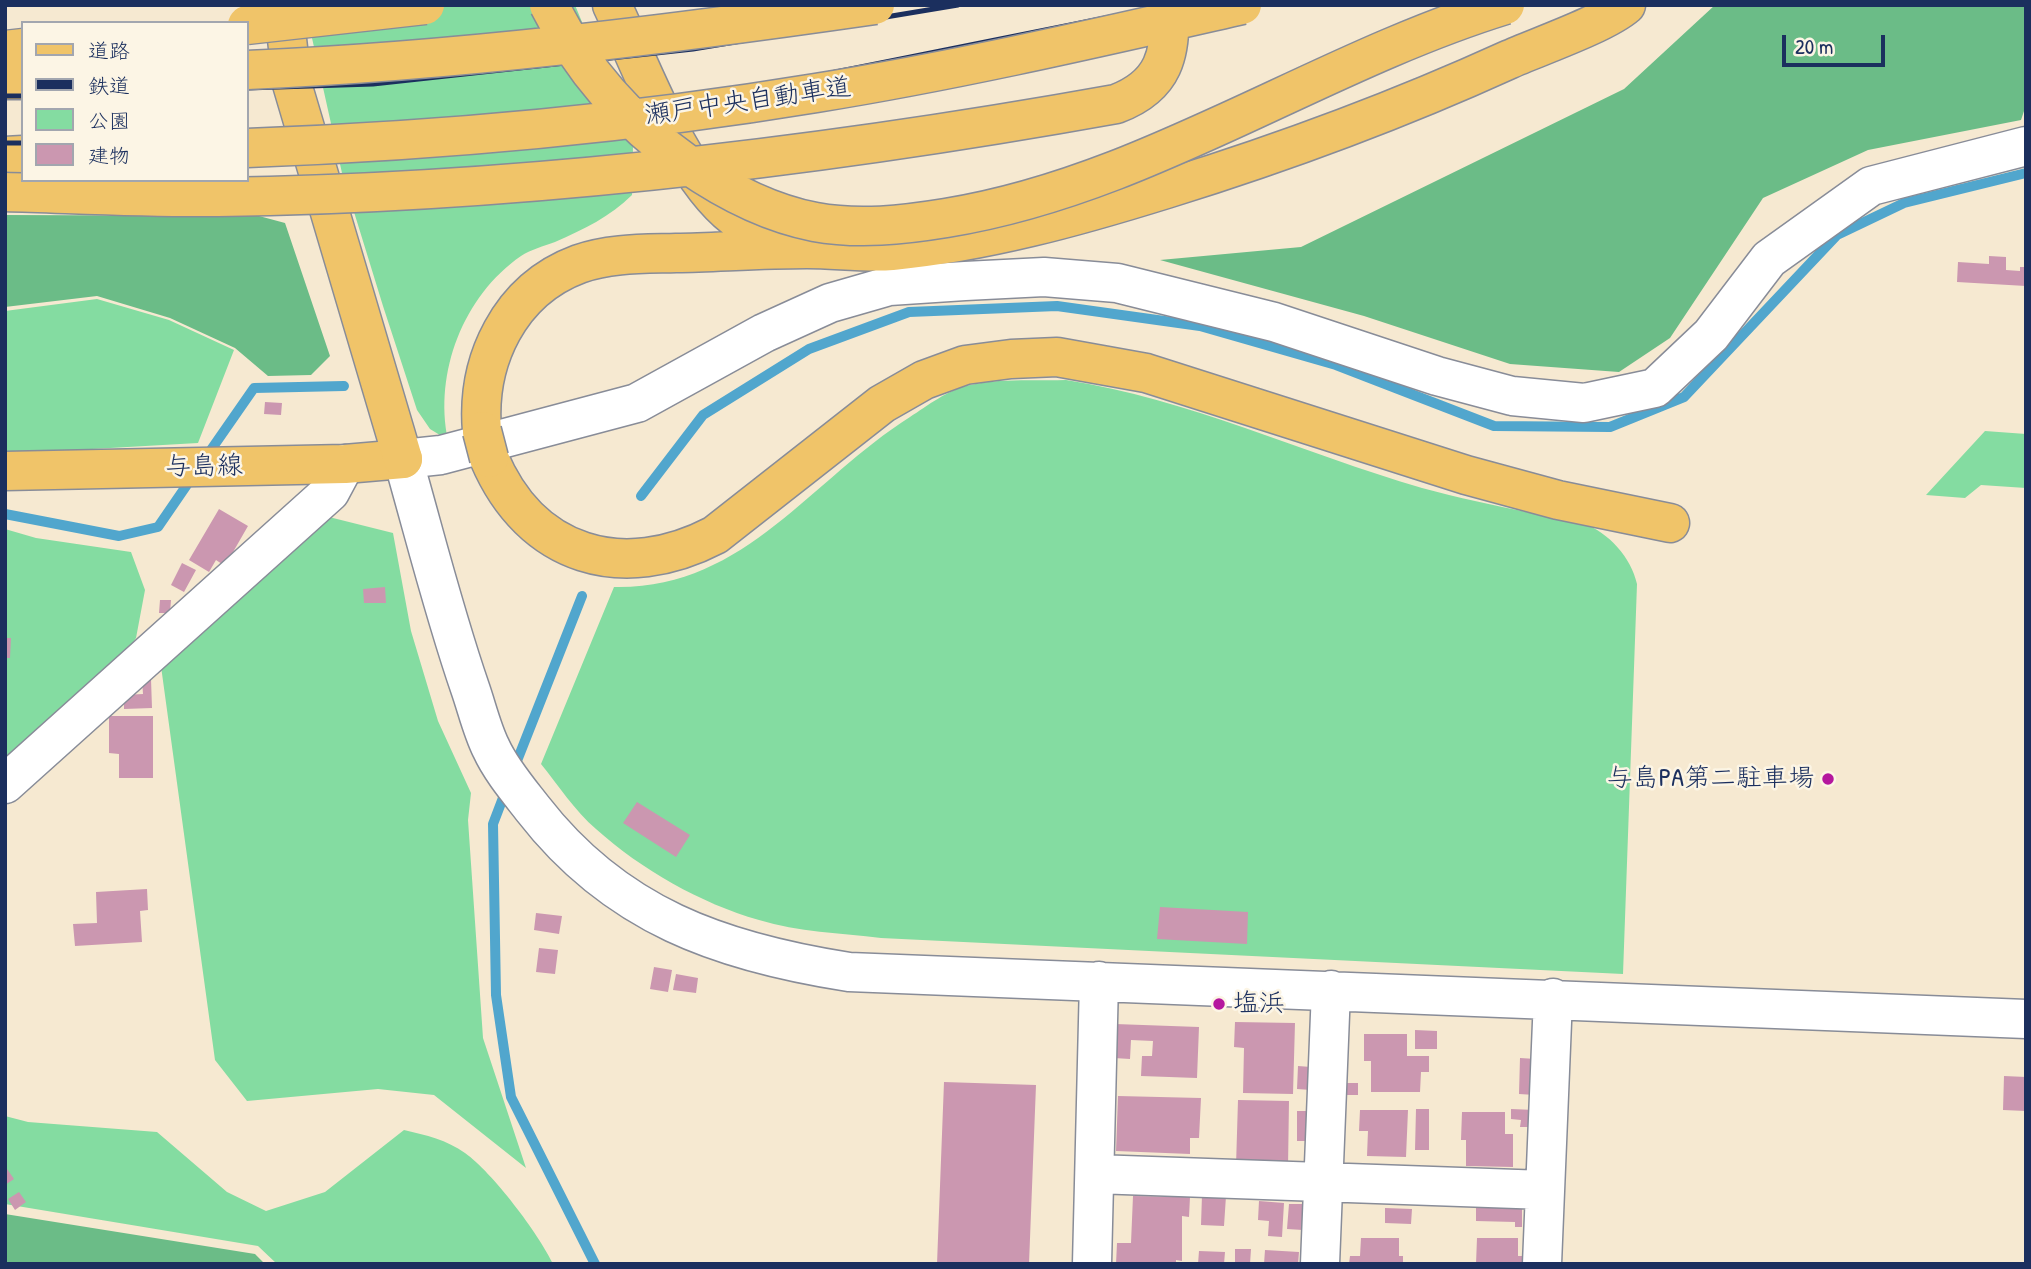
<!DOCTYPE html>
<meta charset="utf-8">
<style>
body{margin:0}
#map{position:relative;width:2031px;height:1269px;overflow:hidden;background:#f6e9d1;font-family:"Patrick Hand","Klee One",sans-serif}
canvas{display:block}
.frame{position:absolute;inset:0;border:7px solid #1b2f5e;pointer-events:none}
.legend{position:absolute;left:21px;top:21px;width:228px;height:161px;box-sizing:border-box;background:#fcf5e5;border:2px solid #a2a6af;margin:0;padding:9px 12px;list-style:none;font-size:21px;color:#1b2f5e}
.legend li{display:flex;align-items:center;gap:14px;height:35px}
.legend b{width:35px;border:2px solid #a2a6af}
.scale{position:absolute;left:1782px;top:35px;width:103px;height:32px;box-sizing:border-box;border:4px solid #1b2f5e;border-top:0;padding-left:9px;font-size:21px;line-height:24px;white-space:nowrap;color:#1b2f5e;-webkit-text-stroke:5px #fcf5e5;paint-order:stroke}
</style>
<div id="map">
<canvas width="2031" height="1269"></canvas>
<div class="frame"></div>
<ul class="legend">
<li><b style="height:9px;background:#f0c469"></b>道路</li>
<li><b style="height:9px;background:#1b2f5e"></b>鉄道</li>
<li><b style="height:19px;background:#84dca1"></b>公園</li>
<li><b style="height:19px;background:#cb97b0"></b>建物</li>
</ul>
<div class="scale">20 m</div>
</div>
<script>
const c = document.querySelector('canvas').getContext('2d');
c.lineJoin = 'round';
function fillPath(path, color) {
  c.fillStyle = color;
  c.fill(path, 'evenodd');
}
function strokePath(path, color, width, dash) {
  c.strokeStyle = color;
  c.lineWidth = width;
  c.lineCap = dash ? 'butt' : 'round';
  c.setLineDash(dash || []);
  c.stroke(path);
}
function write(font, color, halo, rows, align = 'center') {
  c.font = font + ' "Patrick Hand","Klee One",sans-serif';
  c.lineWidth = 5;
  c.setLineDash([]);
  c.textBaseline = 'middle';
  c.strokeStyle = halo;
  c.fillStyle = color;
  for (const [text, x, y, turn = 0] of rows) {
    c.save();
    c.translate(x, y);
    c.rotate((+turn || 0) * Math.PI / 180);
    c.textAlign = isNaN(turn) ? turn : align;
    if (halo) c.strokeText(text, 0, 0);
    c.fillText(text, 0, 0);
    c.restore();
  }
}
const green = new Path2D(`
 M313 5H575L633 146 632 195C610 217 584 229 555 242 544 246 530 250 521 256 463 296 434 373 448 440L430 429 417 410 383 306 342 173 312 38Z
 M97 299 169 320 234 350 198 443 5 454V311Z
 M1066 380C1189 399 1302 453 1422 488 1458 498 1494 505 1531 513 1547 516 1568 517 1583 523 1609 533 1631 557 1637 584L1623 974 881 938C841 933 798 932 759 920 700 903 642 870 596 829 575 811 558 785 541 764L614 587C744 590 810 480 910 417 927 406 949 389 970 385 1000 378 1035 381 1066 380Z
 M1985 431 2026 434V488L1981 485 1965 498 1926 495Z
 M329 517 393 533 411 631 438 721 471 793 468 820 483 1038 526 1168 434 1095 378 1089 247 1101 215 1060 160 659Z
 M5 529 36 538 131 552 145 590 136 638 119 663 5 766Z
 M5 1116 28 1122 157 1132 227 1192 266 1211 325 1192 404 1130C426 1135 447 1140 465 1153 492 1172 539 1234 553 1264H277L258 1246 5 1204Z`);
const forest = new Path2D(`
 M1715 5H2026V105L2021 120 1868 150 1763 198 1670 338 1619 372 1510 364 1364 316 1160 260 1301 247 1624 89Z
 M5 215 259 216 285 223 330 356 311 375 268 376 235 348 170 318 97 296 5 307Z
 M5 1214 255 1254 265 1264H5Z`);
const stream = new Path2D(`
 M206 457 254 388 344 386
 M641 496 703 415 809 349 909 312 1057 306 1200 326 1336 365 1494 426 1610 427 1684 397 1837 235 1904 203 2026 173
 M5 514 119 536 158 527 193 476
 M513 771 582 596
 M506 790 493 824 496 995 511 1097 595 1264`);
const building = new Path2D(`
 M1989 256 2006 257V270L2020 271V267H2026V286L1957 282 1958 262 1989 264Z
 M265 402 282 403 281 415 264 414Z
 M219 509 248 526 225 566 216 560 209 572 189 560Z
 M182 563 196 570 184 592 171 585Z
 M385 587 386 603H364L363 589Z
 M160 600H171L170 613H159Z
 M5 638H11L10 658H5Z
 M142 679H151L152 708 124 709V695L143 694Z
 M109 716H153V778H119V754L109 753Z
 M637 802 690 835 676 857 623 823Z
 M147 889 148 910 140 911 142 942 75 946 73 924 97 923 96 892Z
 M1160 907 1248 912 1247 944 1157 939Z
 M536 913 562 916 559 934 534 930Z
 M539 948 558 950 555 974 536 972Z
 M654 967 672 970 668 992 650 989Z
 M676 974 698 978 696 993 673 990Z
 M1235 1022 1295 1023 1293 1094 1243 1093 1244 1048 1234 1047Z
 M1115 1024 1199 1027 1197 1078 1141 1076 1142 1056H1152L1153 1041 1131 1040 1130 1059 1114 1058Z
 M1415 1030 1437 1031V1049H1415Z
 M1364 1034H1407V1056H1429V1072H1421L1420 1092H1371V1061H1364Z
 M1520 1058 1536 1059 1535 1095 1519 1094Z
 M1298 1066 1311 1067V1090L1297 1089Z
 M2004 1076 2026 1077V1111L2003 1110Z
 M944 1082 1036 1085 1029 1264H937Z
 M1344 1083H1358V1095H1343Z
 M1118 1096 1201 1098 1199 1138H1190V1154L1116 1151Z
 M1238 1100 1289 1101 1288 1167 1236 1166Z
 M1416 1109H1429V1150H1415Z
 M1511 1109 1535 1110 1534 1127H1520L1521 1120 1511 1119Z
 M1360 1110H1408L1406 1157 1367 1156 1368 1131H1359Z
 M1297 1111H1310V1141H1297Z
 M1462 1112H1505V1134H1513V1167L1466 1166V1140H1461Z
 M5 1166 14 1179 5 1185Z
 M19 1192 26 1202 15 1210 8 1199Z
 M1202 1195 1226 1196 1224 1226 1201 1225Z
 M1133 1196 1190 1197 1189 1217 1182 1216V1261L1176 1260V1264H1116L1117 1243H1131Z
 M1259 1201 1284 1203 1282 1237 1268 1236 1269 1221 1258 1220Z
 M1289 1204H1304L1303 1230 1287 1229Z
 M1385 1208 1412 1209 1411 1224 1385 1223Z
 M1476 1208H1522V1227H1515V1222L1476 1221Z
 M1361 1238H1399V1256H1403V1264H1349L1350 1256H1360Z
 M1477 1238H1518V1256H1524V1264H1476Z
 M1235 1249H1251L1250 1264H1235Z
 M1265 1250 1299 1252 1298 1264H1264Z
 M1199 1251 1225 1252 1224 1264H1198Z`);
const minor = new Path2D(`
 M2026 146 1871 186 1769 259 1711 335 1655 388 1584 403 1512 396 1437 376 1274 322 1117 283 1044 277 965 281 889 286 830 303 764 333 637 403 441 455 403 459C425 536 444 613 470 688 477 708 482 730 491 748 501 770 519 791 533 809 616 916 721 952 849 972L2026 1019
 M5 784 330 492 345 464
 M1095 1174 1545 1190
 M1092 1264 1099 981
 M1320 1264 1331 990
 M1542 1264 1553 998`);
const major = new Path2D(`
 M5 471 345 464 403 459`);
const highway = new Path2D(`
 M288 5 287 39 292 84 403 459
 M612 5C642 68 680 175 734 217 750 231 772 238 792 244
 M5 50 23 48
 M5 80H23
 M5 156 23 155
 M482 431C476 361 509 290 579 264 610 253 644 254 676 253 720 252 763 249 807 249 835 249 864 253 892 251 986 242 1076 217 1166 189 1282 153 1396 111 1508 60 1537 47 1604 24 1626 5
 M489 458C531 557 623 583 715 535L882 404 924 380 965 365 1011 359 1057 357 1146 373 1466 475 1558 500 1670 523`);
const rail = new Path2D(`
 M247 88 373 84 693 49 958 5
 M5 96H23
 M247 134 374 129 701 99 1170 5
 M5 143H23`);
const highwayBridge = new Path2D(`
 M549 5C581 69 629 123 687 164 726 191 768 213 815 222 859 230 903 225 946 218 1145 186 1314 64 1505 5
 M247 25 425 5
 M247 70C457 61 666 35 875 5
 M247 148C437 141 628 124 816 93 959 70 1101 37 1242 5
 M5 192C76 194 147 198 218 197 518 193 821 157 1116 104 1164 86 1172 54 1169 5
 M482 431 489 458`);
const markers = [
 [1828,779,7,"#b5179e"],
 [1219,1004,7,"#b5179e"]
];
const streetNames = [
 ["瀬戸中央自動車道",748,102,-8],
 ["与島線",204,467,-1]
];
const poiNames = [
 ["与島PA第二駐車場",1814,779],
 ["塩浜",1233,1004,"left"]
];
fillPath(green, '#84dca1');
fillPath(forest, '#6bbc87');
strokePath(stream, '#51a6cd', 10);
fillPath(building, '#cb97b0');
strokePath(minor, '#888c98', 41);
strokePath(major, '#888c98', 41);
strokePath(highway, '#888c98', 41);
strokePath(minor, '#fff', 38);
strokePath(major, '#f0c469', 38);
strokePath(highway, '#f0c469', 38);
strokePath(rail, '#1b2f5e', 5);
strokePath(highwayBridge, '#888c98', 41, []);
strokePath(highwayBridge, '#f0c469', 38);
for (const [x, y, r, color] of markers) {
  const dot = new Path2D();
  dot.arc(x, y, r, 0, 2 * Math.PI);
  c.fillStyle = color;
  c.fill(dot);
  strokePath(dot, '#fcf5e5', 2.5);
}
write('26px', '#1b2f5e', '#fcf5e5', streetNames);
write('26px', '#1b2f5e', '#fcf5e5', poiNames, 'right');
</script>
